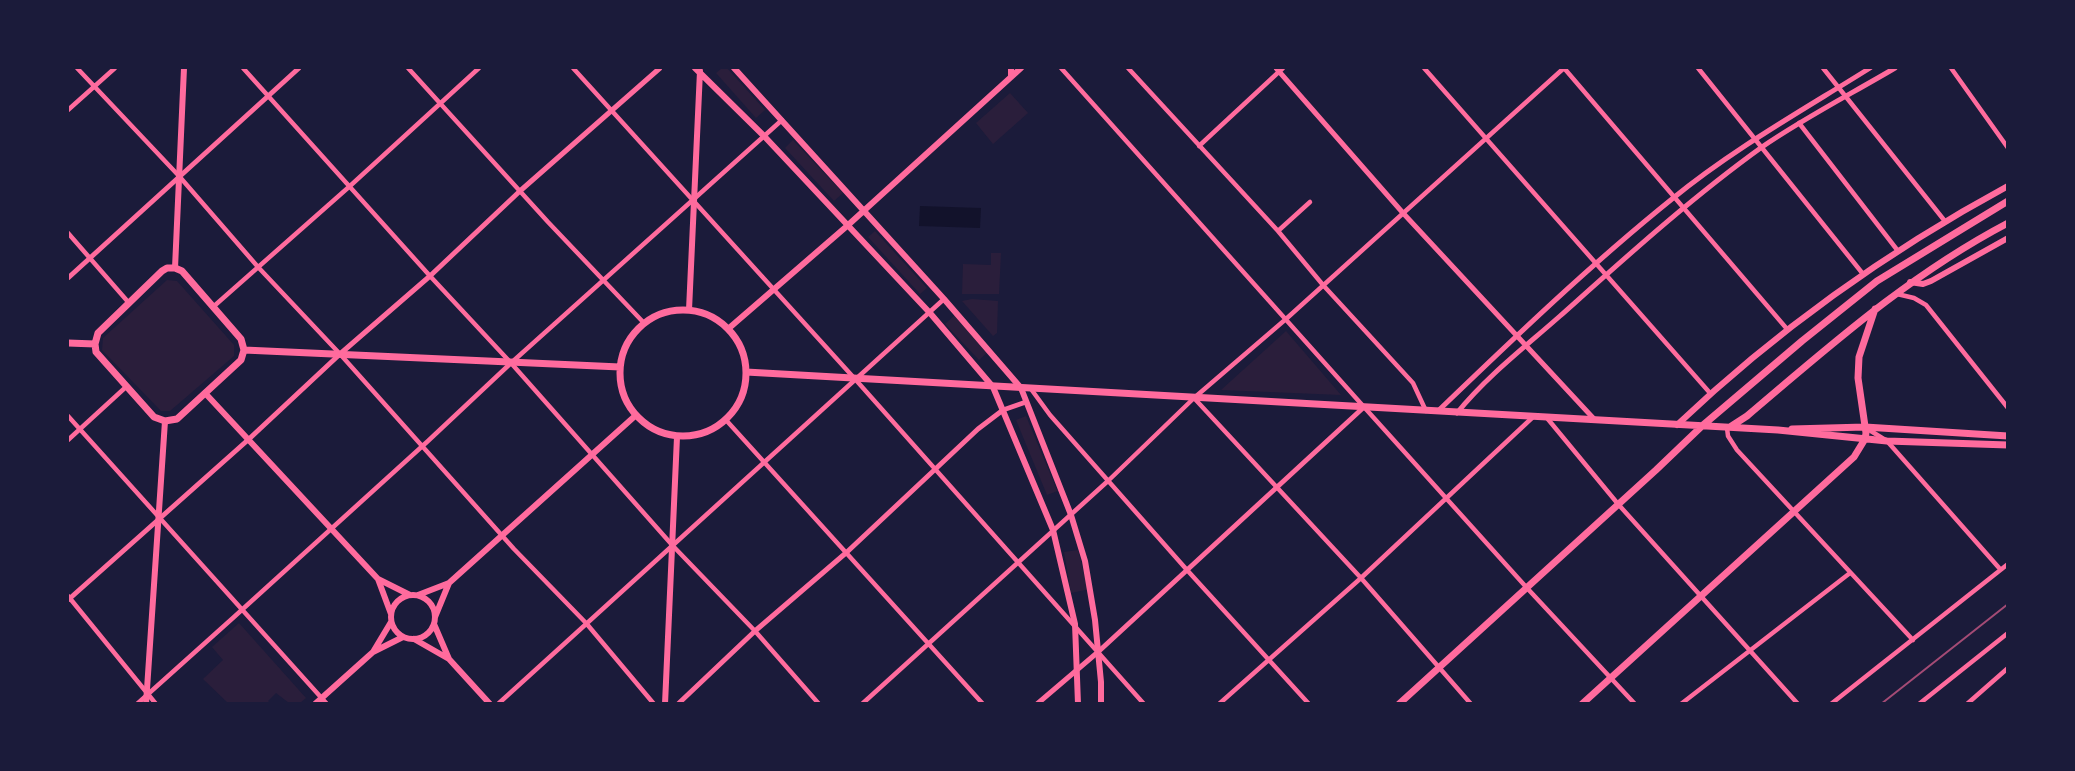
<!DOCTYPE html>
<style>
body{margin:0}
#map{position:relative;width:2075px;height:771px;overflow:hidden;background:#1b1b3a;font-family:Roboto,sans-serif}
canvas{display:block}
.frame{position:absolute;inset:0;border:69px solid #1b1b3a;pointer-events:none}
</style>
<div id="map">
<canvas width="2075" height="771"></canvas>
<div class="frame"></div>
</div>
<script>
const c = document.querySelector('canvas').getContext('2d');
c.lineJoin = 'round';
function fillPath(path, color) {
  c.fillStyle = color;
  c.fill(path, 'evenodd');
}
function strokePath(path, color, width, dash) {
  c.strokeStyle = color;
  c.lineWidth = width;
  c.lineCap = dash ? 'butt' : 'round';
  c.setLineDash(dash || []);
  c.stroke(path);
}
const green = new Path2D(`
 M722 68H727L765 110 756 118 716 73Z
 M1010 93 1028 113 993 144 976 123Z
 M793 140 843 193 834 201 785 148Z
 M875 231 927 288 920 294 868 237Z
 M991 253H1001L999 294H962L963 264 991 265Z
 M167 280 177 281 234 345V356L170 411H161L102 350 103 338Z
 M972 299 998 301 997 333 993 336 962 301Z
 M955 315 989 351 979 360 945 324Z
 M1286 331 1341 395 1221 390Z
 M1026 416 1057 490H1060L1047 495 1016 420Z
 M1078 550 1088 589H1090L1071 593 1064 552Z
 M239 623 306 698 300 703H289L276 693 268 701 270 703H228L203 679 223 660 212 647Z`);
const water = new Path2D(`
 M920 206 981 208 980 228 919 226Z`);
const minor = new Path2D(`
 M77 68 179 176 258 267 340 354 514 549 586 623 654 704
 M243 68 430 276 511 363 673 546 755 631 819 704
 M408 68 548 222 644 323
 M573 68 855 379 1144 704
 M1061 68 1364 407 1527 588 1635 704
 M1128 68 1278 231 1323 285 1413 383 1426 411
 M1424 68 1710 393
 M1564 68 1787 329
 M1698 68 1863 274
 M1823 68 1944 220
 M1951 68 2008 148
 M68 110 115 68
 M1799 123 1898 251
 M1199 146 1283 68
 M1278 231 1310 202
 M68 233 129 303
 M1897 294 1914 298 1926 305 2008 408
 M213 307 350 186 479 68
 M1031 389 1050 415 1187 570 1309 704
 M1194 398 1361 578 1471 704
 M68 416 327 704
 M1547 418 1618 504 1798 704
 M726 420 983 704
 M1727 428 1728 436 1737 450 1913 640
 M1866 428 1887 441 2000 569
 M68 440 127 386
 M68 596 156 704
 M137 704 234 617 428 441 511 363 782 120
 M498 704 944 299
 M862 704 1109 480 1194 398 1286 319 1564 68
 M1219 704 1361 578 1533 417
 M1681 704 1850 573
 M1831 704 2008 564
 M1919 704 2008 633
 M1967 704 2008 668`);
const tertiary = new Path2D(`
 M1276 68 1403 213 1595 420
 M68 278 299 68
 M1438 411C1514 338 1590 265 1672 199 1733 149 1803 110 1870 68
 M1457 413C1487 376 1525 347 1560 316 1625 258 1691 198 1762 147 1804 118 1851 94 1895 68
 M68 600 249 439 340 354 430 276 520 191 660 68
 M678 704 755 631 847 552 978 429 1003 410 1026 402
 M1037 704 1098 652 1364 407`);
const secondary = new Path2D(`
 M695 68 764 136 930 313 993 387 1053 530 1075 624 1078 704
 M734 68 944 299 1021 388 1071 515 1085 561 1095 620 1101 682V704
 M1011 77V68
 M175 268 184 68
 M1910 282 1923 284 1931 281 2008 238
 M689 310 700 71
 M728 329 847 226 1021 68
 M205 393 378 579
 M1677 425C1776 331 1888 251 2008 186
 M449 583 635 416
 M391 617a22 22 0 1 1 44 0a22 22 0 1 1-44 0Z
 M418 595 449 583 435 617
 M391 614 378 579 410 595
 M391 622 373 652 403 637
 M414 639 449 659 434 624
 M449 659 490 704
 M146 704 165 421
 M315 704 373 652
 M665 704 677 437`);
const primary = new Path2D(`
 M167 268H175L182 271 241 339 244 350 241 360 177 419 165 421 154 417 96 352 95 344 98 333 162 271Z
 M620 373a63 63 0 1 1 126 0a63 63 0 1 1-126 0Z
 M68 343 95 344
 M244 350 620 367
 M746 372 1778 430 1887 441 2008 445
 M1730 427 1747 416C1831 345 1909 275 2008 223
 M1792 429 1865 427 2008 436
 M1399 704 1656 470 1702 426 1802 341 1877 281 2008 201
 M1582 704 1854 457 1865 439 1866 433 1858 378 1859 357 1875 309`);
const rail = new Path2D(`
 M1881 704 2008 604`);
fillPath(green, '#2a1e3b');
fillPath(water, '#12122b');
strokePath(minor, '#ff6b9d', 4.5);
strokePath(tertiary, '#ff6b9d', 5);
strokePath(secondary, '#ff6b9d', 6);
strokePath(primary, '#ff6b9d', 7);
strokePath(rail, '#a44b75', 2);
</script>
